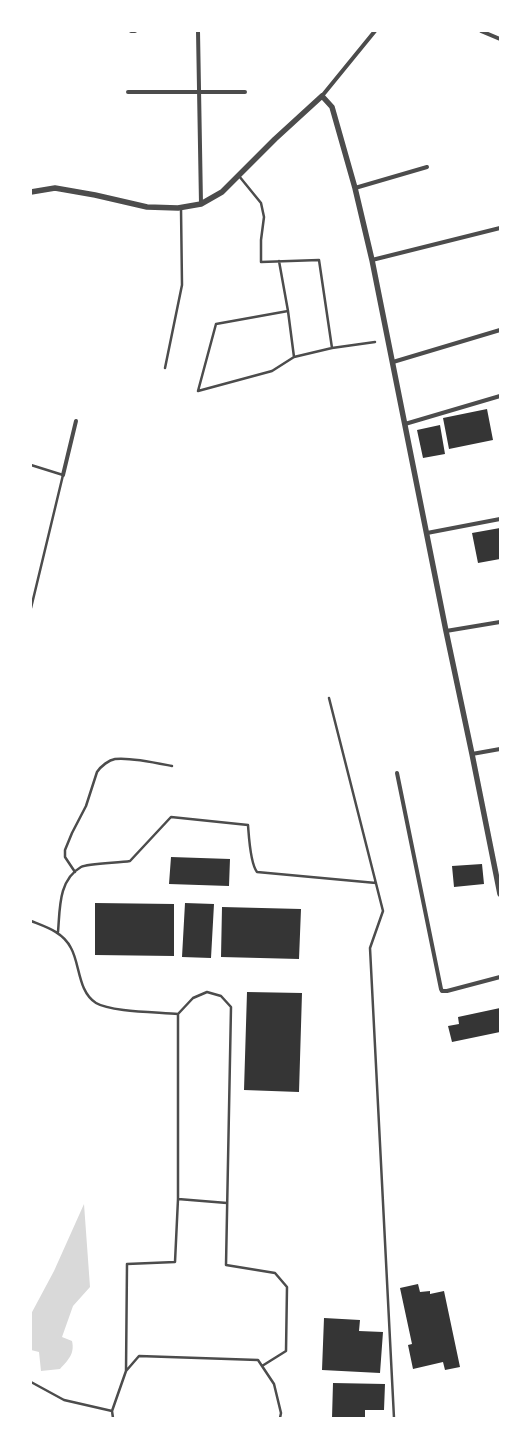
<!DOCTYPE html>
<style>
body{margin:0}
#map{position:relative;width:531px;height:1449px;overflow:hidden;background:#fff;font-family:Figtree,sans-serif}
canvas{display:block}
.frame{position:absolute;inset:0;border:32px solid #fff;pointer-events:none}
</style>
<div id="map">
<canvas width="531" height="1449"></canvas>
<div class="frame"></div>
</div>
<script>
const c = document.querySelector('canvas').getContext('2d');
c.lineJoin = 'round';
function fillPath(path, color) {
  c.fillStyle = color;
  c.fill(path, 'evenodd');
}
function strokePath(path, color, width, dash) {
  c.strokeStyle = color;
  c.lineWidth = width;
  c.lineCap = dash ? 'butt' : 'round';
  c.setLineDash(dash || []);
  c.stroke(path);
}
const water = new Path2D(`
 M84 1204 90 1287 73 1306 62 1337 72 1341C75 1354 68 1360 60 1369L41 1371 39 1352 31 1350V1314L54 1271Z`);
const building = new Path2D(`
 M487 409 493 440 449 449 443 418Z
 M440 425 445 454 423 458 417 430Z
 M500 528V559L478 563 472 533Z
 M171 857 230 859 229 886 169 884Z
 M482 864 484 884 454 887 452 866Z
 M95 903 174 904V956L95 955Z
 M185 903 214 904 211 958 182 957Z
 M222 907 301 909 299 959 221 957Z
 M247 992 302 993 299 1092 244 1090Z
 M500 1008V1032L452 1042 448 1026 459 1024 458 1017Z
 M418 1284 420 1292 430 1291V1294L444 1291 460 1367 445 1370 443 1362 413 1369 408 1345 412 1344 400 1288Z
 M324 1318 360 1320 359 1331 383 1332 380 1373 322 1370Z
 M333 1383 385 1384 384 1410H365V1418H332Z`);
const service = new Path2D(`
 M239 176 261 203 264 217 261 240V262L319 260 332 348 375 342
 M279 261 288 311 216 324 198 391 272 371 294 357 332 348
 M288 311 294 357
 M165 368 182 285 181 208
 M31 465 63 475 31 608
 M329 698 383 911 370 948 394 1418
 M75 872 65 857V850L72 833 86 806 97 772C101 766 109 760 115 759 130 757 157 763 172 766
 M31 921C46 927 63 932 71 948 80 964 78 992 96 1003 111 1012 159 1012 178 1014
 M58 932C60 910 58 880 81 867 88 863 119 863 130 861L171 817 248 825C249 837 250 863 257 872L376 883
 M178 1199 227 1203
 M126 1371 127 1264 175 1262 178 1199V1014L193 998 207 992 221 996 231 1007 226 1265 275 1273 287 1287 286 1351 262 1366
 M31 1382 64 1400 112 1411
 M113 1418 112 1411 126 1371 139 1356 258 1360 274 1384 281 1413 280 1418`);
const minor = new Path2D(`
 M131 31H135
 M198 31 201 204
 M481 31 500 39
 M128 92H245
 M322 96 375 31
 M355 188 427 167
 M372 260 500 228
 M393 362 500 330
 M405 424 500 396
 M63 475 76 421
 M427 533 500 519
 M446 631 500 622
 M472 754 500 749
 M397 773 441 989 442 991H447L500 977`);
const tertiary = new Path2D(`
 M31 192 55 188 95 195 147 207 178 208 201 204 222 192 275 139 322 96 332 107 355 188 372 260 446 631 472 754 500 894`);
fillPath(water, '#d9d9d9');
fillPath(building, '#353535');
strokePath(service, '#4c4c4c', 2.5);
strokePath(minor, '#4c4c4c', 4);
strokePath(tertiary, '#4c4c4c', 5.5);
</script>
